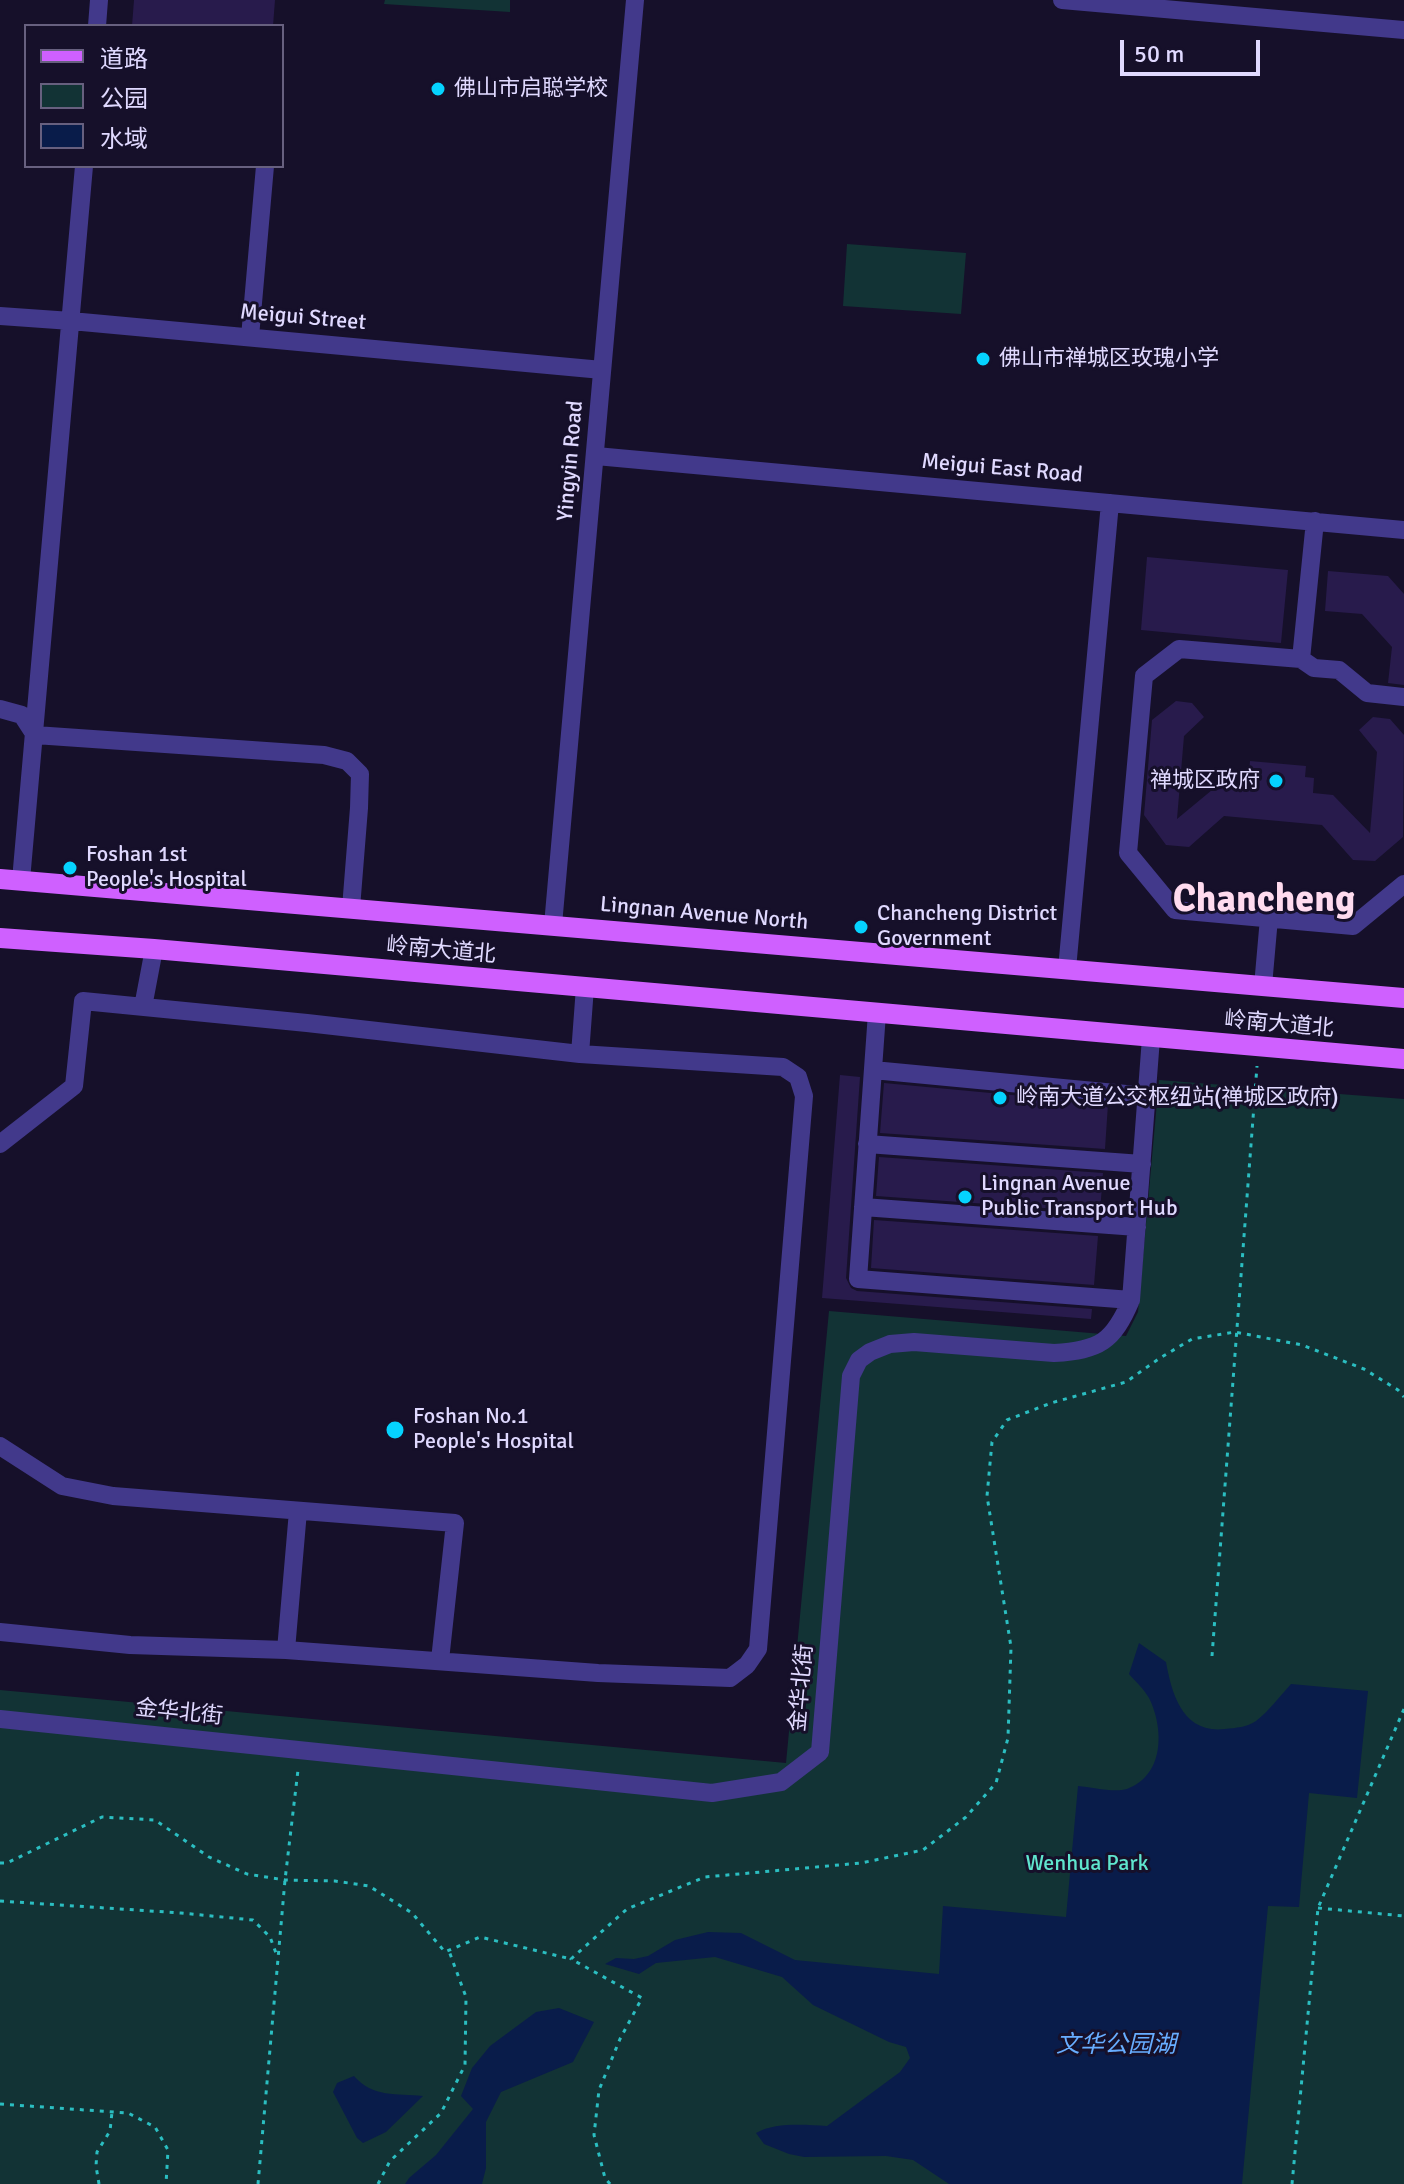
<!DOCTYPE html>
<meta charset="utf-8">
<style>
body{margin:0}
#map{position:relative;width:1404px;height:2184px;overflow:hidden;background:#16102a;font-family:Signika,"Noto Sans SC",sans-serif}
canvas{display:block}
.legend{position:absolute;left:24px;top:24px;width:260px;height:144px;box-sizing:border-box;background:#16102a;border:2px solid #67607f;margin:0;padding:10px 14px;list-style:none;font-size:24px;color:#e0d9ff}
.legend li{display:flex;align-items:center;gap:16px;height:40px}
.legend b{width:40px;border:2px solid #67607f}
.scale{position:absolute;left:1120px;top:40px;width:140px;height:36px;box-sizing:border-box;border:4px solid #e0d9ff;border-top:0;padding-left:10px;font-size:24px;line-height:28px;white-space:nowrap;color:#e0d9ff;-webkit-text-stroke:6px #16102a;paint-order:stroke}
</style>
<div id="map">
<canvas width="1404" height="2184"></canvas>
<ul class="legend">
<li><b style="height:10px;background:#cf60ff"></b>道路</li>
<li><b style="height:22px;background:#123335"></b>公园</li>
<li><b style="height:22px;background:#091c4a"></b>水域</li>
</ul>
<div class="scale">50 m</div>
</div>
<script>
const c = document.querySelector('canvas').getContext('2d');
c.lineJoin = 'round';
function fillPath(path, color) {
  c.fillStyle = color;
  c.fill(path, 'evenodd');
}
function strokePath(path, color, width, dash) {
  c.strokeStyle = color;
  c.lineWidth = width;
  c.lineCap = dash ? 'butt' : 'round';
  c.setLineDash(dash || []);
  c.stroke(path);
}
function write(font, color, halo, rows, align = 'center') {
  c.font = font + ' Signika,"Noto Sans SC",sans-serif';
  c.lineWidth = 6;
  c.setLineDash([]);
  c.textBaseline = 'middle';
  c.strokeStyle = halo;
  c.fillStyle = color;
  for (const [text, x, y, turn = 0] of rows) {
    c.save();
    c.translate(x, y);
    c.rotate((+turn || 0) * Math.PI / 180);
    c.textAlign = isNaN(turn) ? turn : align;
    if (halo) c.strokeText(text, 0, 0);
    c.fillText(text, 0, 0);
    c.restore();
  }
}
const green = new Path2D(`
 M385 0H510V12L384 4Z
 M847 244 966 253 961 314 843 306Z
 M1159 1080 1404 1099V2184H0V1690L786 1763 829 1311 1126 1336 1138 1312Z`);
const water = new Path2D(`
 M1139 1643 1166 1662C1172 1695 1183 1734 1225 1729 1236 1728 1247 1727 1256 1721 1269 1711 1280 1696 1291 1684L1368 1691 1357 1798 1309 1793 1299 1907 1268 1906 1242 2184H949L913 2160 886 2156 804 2157 789 2154 764 2144 756 2133C776 2122 805 2125 827 2126L900 2072 910 2058 906 2047 889 2042 813 2005 782 1977 715 1957 656 1963 639 1974 605 1964 616 1958 634 1959 648 1956 675 1940 708 1932 741 1933 795 1960 939 1974 943 1906 1066 1917 1078 1786C1092 1787 1114 1793 1127 1789 1165 1775 1164 1728 1149 1698 1144 1689 1135 1681 1129 1674Z
 M559 2008 594 2022 573 2062 501 2092 486 2122V2168L482 2184H405L409 2178 436 2155 473 2109 461 2096 472 2068 490 2046 536 2012Z
 M354 2076C373 2098 396 2093 423 2096L386 2132 363 2143 357 2138 333 2092 337 2083Z`);
const building = new Path2D(`
 M134 0H275L273 26H132Z
 M1147 557 1288 570 1281 643 1141 630Z
 M1328 571 1388 576 1404 594V685L1388 683 1392 647 1362 614 1325 611Z
 M1176 701 1192 703 1204 717 1184 736 1177 819 1218 785 1238 787 1239 772 1249 773 1250 761 1306 766 1305 777 1314 778 1313 793 1333 795 1370 833 1377 752 1359 730 1373 717 1390 719 1404 735 1403 837 1375 861 1353 860 1322 825 1224 816 1189 847 1166 845 1144 815 1152 720Z
 M840 1075 860 1077 846 1278 851 1288 857 1291 1092 1309 1091 1319 822 1298Z
 M884 1083 1108 1104 1105 1149 880 1133Z
 M879 1157 1103 1173 1100 1212 876 1196Z
 M874 1220 1098 1236 1094 1285 871 1268Z`);
const path = new Path2D(`
 M1212 1656 1257 1066
 M0 1863H7L102 1817 155 1820 209 1857 247 1874 285 1880 335 1881 369 1886 412 1913 445 1952 480 1937 571 1959
 M0 1901 181 1913 253 1920 270 1937 276 1953
 M1318 1908 1404 1916
 M0 2104 128 2113 155 2127 168 2150 166 2184
 M99 2184 96 2166 97 2152 110 2131 112 2112
 M258 2184 285 1880 298 1770
 M378 2184 390 2161 441 2113 465 2065 466 1997 449 1951
 M610 2184 605 2178 594 2135 599 2090 620 2039 642 1998 571 1959 627 1909 705 1877 861 1863 923 1850 966 1817 996 1783 1008 1738 1011 1647 987 1496 992 1442 1007 1420 1051 1403 1126 1382 1160 1358 1192 1339 1235 1332 1302 1345 1364 1369 1398 1390 1404 1397
 M1292 2184 1318 1908 1404 1709`);
const minor = new Path2D(`
 M1062 0 1404 30
 M97 26 99 0
 M0 316 71 321 602 370
 M250 337 265 166
 M596 456 1404 530
 M1301 659 1315 521
 M1404 697 1367 693 1339 670 1314 668 1301 659 1179 649 1144 676 1128 853 1175 910 1353 926 1404 884
 M0 709 22 715 35 735
 M35 735 324 755 347 761 360 774 359 808 351 908
 M21 880 84 166
 M553 925 635 0
 M1067 969 1110 503
 M1263 986 1269 918
 M143 1007 154 949
 M877 1013 858 1279 1131 1300
 M873 1070 1147 1096
 M0 1144 74 1086 83 1001 307 1023 580 1054
 M867 1144 1142 1164
 M863 1207 1137 1227
 M0 1446 62 1486 113 1496 455 1523 440 1660
 M0 1632 130 1645 286 1650 598 1673 730 1678 747 1665 758 1649 804 1096 798 1077 783 1067 580 1054 585 987
 M286 1650 298 1511
 M0 1719 712 1793 781 1782 820 1752 851 1376 859 1360 870 1352 890 1344 914 1342 1054 1353C1100 1350 1113 1342 1131 1300L1151 1038`);
const major = new Path2D(`
 M0 879 1404 998
 M0 938 154 949 1404 1059`);
const markers = [
 [438,89,8,"#05d3ff"],
 [983,359,8,"#05d3ff"],
 [1276,781,8,"#05d3ff"],
 [70,868,8,"#05d3ff"],
 [861,927,8,"#05d3ff"],
 [1000,1098,8,"#05d3ff"],
 [965,1197,8,"#05d3ff"],
 [395,1430,10,"#05d3ff"]
];
const poiNames = [
 ["佛山市启聪学校",454,89],
 ["佛山市禅城区玫瑰小学",999,359],
 ["禅城区政府",1260,781,"right"],
 ["Foshan 1st",86,855],
 ["People's Hospital",86,880],
 ["Chancheng District",877,914],
 ["Government",877,939],
 ["岭南大道公交枢纽站(禅城区政府)",1016,1098],
 ["Lingnan Avenue",981,1184],
 ["Public Transport Hub",981,1209],
 ["Foshan No.1",413,1417],
 ["People's Hospital",413,1442]
];
const streetNames = [
 ["Meigui Street",303,318,5],
 ["Yingyin Road",571,461,-85],
 ["Meigui East Road",1002,469,5],
 ["Lingnan Avenue North",704,914,5],
 ["岭南大道北",441,951,5],
 ["岭南大道北",1279,1025,5],
 ["金华北街",802,1688,-85],
 ["金华北街",179,1713,6]
];
const parkNames = [
 ["Wenhua Park",1087,1864]
];
const waterNames = [
 ["文华公园湖",1116,2046]
];
const townNames = [
 ["Chancheng",1264,901]
];
fillPath(green, '#123335');
fillPath(water, '#091c4a');
fillPath(building, '#281b4c');
strokePath(path, '#2bbec1', 3, [4, 6]);
strokePath(minor, '#42398b', 18);
strokePath(major, '#cf60ff', 20);
for (const [x, y, r, color] of markers) {
  const dot = new Path2D();
  dot.arc(x, y, r, 0, 2 * Math.PI);
  c.fillStyle = color;
  c.fill(dot);
  strokePath(dot, '#16102a', 3);
}
write('22px', '#e0d9ff', '#16102a', poiNames, 'left');
write('22px', '#e0d9ff', '#16102a', streetNames);
write('22px', '#5fe5ce', '#16102a', parkNames);
write('italic 24px', '#67adff', '#16102a', waterNames);
write('bold 38px', '#ffdbef', '#16102a', townNames);
</script>
